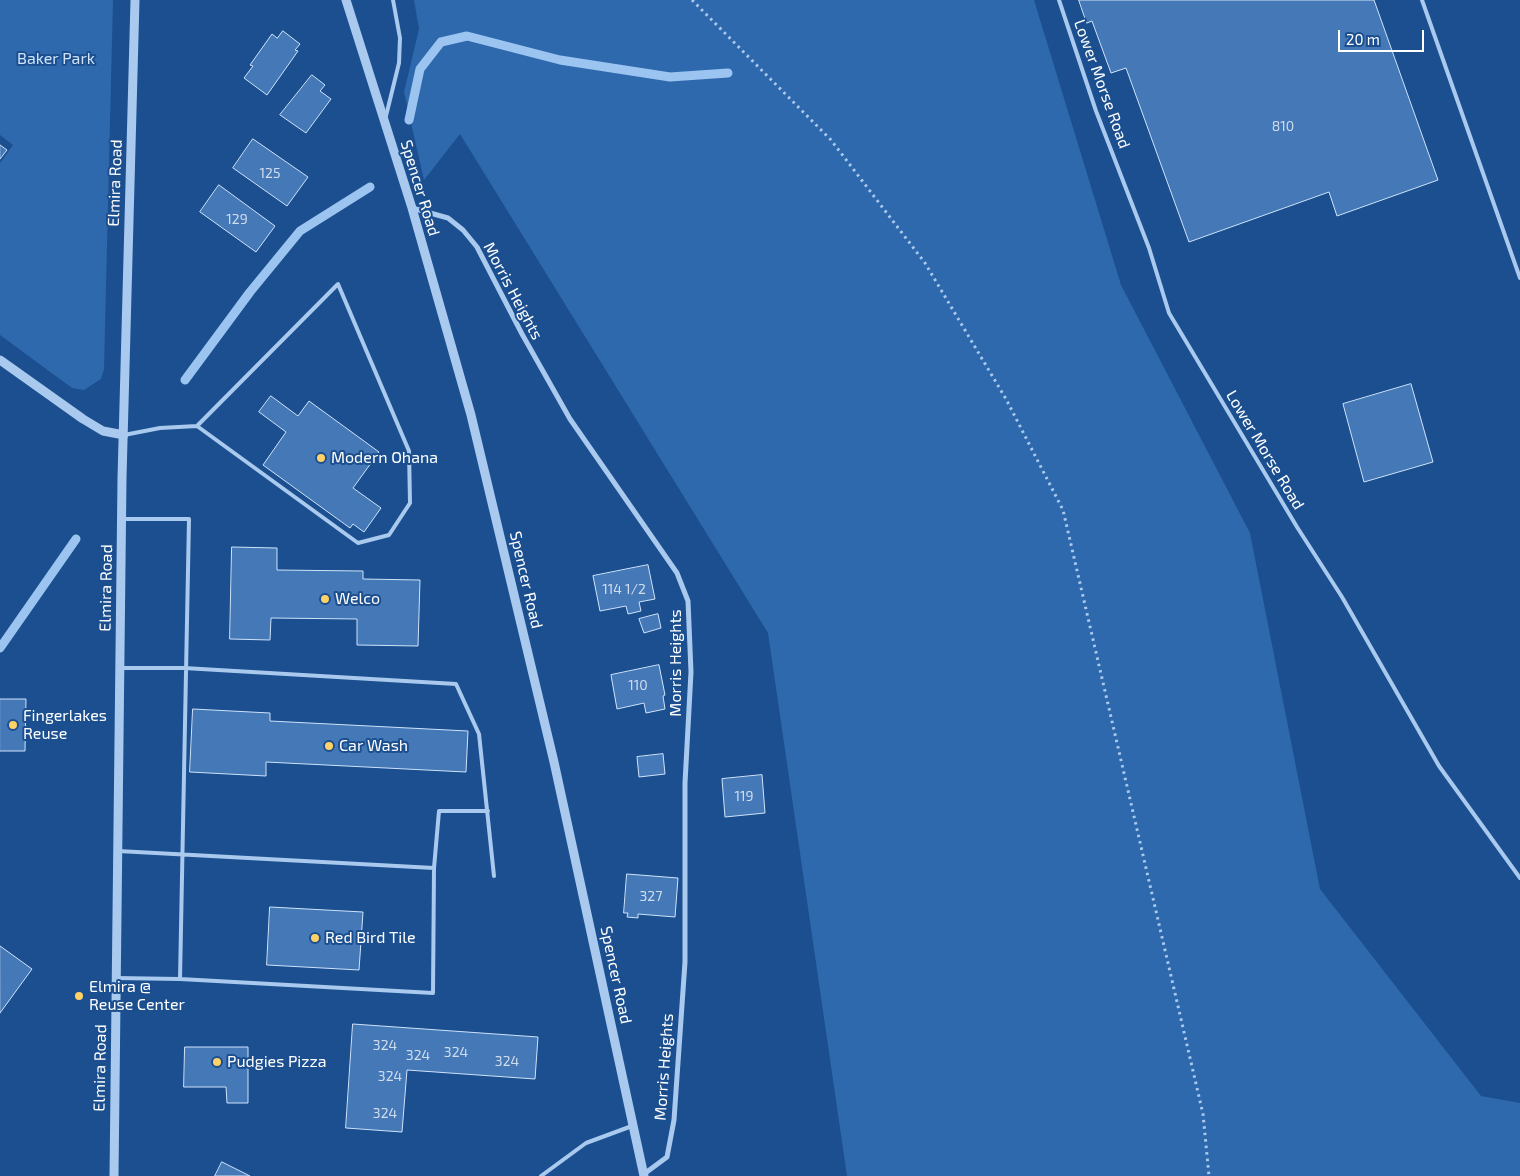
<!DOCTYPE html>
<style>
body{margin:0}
#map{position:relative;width:1520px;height:1176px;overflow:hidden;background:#1b4f8f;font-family:"Exo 2",sans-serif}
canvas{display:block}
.scale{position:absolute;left:1338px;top:30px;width:86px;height:22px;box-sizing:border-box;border:2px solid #fff;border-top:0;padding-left:6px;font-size:15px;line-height:18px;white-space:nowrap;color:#fff;-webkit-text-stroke:4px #1b4f8f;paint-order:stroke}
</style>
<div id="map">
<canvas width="1520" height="1176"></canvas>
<div class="scale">20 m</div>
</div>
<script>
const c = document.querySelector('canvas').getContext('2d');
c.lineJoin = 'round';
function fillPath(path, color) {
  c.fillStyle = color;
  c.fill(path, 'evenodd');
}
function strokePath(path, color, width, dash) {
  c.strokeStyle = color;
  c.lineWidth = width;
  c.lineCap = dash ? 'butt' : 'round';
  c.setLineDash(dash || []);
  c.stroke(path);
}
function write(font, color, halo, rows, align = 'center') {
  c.font = font + ' "Exo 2",sans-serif';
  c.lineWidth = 4;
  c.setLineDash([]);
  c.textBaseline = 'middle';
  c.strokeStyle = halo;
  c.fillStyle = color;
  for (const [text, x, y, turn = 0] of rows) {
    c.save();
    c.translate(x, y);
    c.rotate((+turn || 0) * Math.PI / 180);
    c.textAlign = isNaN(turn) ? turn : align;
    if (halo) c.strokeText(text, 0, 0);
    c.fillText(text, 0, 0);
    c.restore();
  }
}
const green = new Path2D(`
 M0 0H113L104 369 101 379 84 390 72 388 0 335V163L13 145 0 135Z
 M414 0H1034L1121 285 1250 533 1320 889 1481 1096 1520 1103V1176H847L768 633 460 134 424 180 404 92 419 29Z`);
const stream = new Path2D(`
 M409 120 420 69 441 42 467 36 560 60 670 77 728 73
 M185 380 250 292 300 231 370 187
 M0 648 76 539`);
const building = new Path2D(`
 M1079 0H1374L1438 180 1337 216 1329 192 1189 242 1126 68 1111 73 1092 21 1087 23Z
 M283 31 300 44 295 50 298 51 267 95 244 78 253 66 250 65 272 34 277 38Z
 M312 75 325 85 320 91 331 99 306 133 280 115Z
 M253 139 308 177 287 206 233 168Z
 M0 145 7 150 0 159Z
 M219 185 275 226 256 252 200 212Z
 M1411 384 1433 462 1364 482 1343 404Z
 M271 396 298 416 309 401 379 452 353 488 381 508 364 532 353 524 350 528 263 465 286 432 259 412Z
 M232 547 277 548V570L363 571V579L420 580 418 646 357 645V619L271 618 270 640 230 639Z
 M648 565 655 599 639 602 641 611 628 614 626 606 600 611 593 576Z
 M658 614 661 628 644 633 639 619Z
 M659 665 665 695 663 696 665 709 646 713 644 703 617 709 611 675Z
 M0 699H26L25 751H0Z
 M193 709 270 713V721L468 731 466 772 266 762V776L190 772Z
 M663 754 665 774 639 777 637 757Z
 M762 775 765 813 725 817 722 779Z
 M627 874 678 878 675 917 638 914V918L627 917 628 913H624Z
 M270 907 363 912 359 970 267 965Z
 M0 946 32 969 0 1013Z
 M353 1024 538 1037 535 1079 407 1070 402 1132 346 1128Z
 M185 1047H248V1103H227L226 1087H184Z
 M222 1162 250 1176H215Z`);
const path = new Path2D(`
 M692 0 831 140 925 263 1006 399 1063 510 1203 1114 1209 1176`);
const service = new Path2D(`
 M1059 0 1096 111 1149 248 1169 313 1297 527 1342 597 1439 766 1520 878
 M1422 0 1520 278
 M386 116 399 63 400 38 393 0
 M124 435 160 428 197 426 358 543 389 535 410 503 409 451 338 284 197 426
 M120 668H184L456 684 479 734 494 876
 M118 851 434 868 433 993 180 979
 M434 868 439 811H488
 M116 978 180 979 189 519H123
 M541 1176 586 1143 632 1126`);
const minor = new Path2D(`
 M412 208 448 218 463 230 477 247 522 334 570 419 677 573 688 601 691 672 685 783V962L674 1120 667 1157 644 1174`);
const tertiary = new Path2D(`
 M346 0 412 208 471 415 554 762 644 1176
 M0 360 83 419 103 431 124 435
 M114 1176 122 478 135 0`);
const markers = [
 [321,458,5,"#ffd166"],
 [325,599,5,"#ffd166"],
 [13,725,5,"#ffd166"],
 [329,746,5,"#ffd166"],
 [315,938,5,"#ffd166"],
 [79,996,5,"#ffd166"],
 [217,1062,5,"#ffd166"]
];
const numberNames = [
 ["810",1283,126],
 ["125",270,173],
 ["129",237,219],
 ["114 1/2",624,589],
 ["110",638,685],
 ["119",744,796],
 ["327",651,896],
 ["324",385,1045],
 ["324",456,1052],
 ["324",418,1055],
 ["324",507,1061],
 ["324",390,1076],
 ["324",385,1113]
];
const parkNames = [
 ["Baker Park",56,59]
];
const streetNames = [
 ["Lower Morse Road",1102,84,70],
 ["Elmira Road",115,183,-88],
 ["Spencer Road",420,188,73],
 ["Morris Heights",513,291,62],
 ["Lower Morse Road",1265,450,59],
 ["Spencer Road",526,580,77],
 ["Elmira Road",106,588,-89],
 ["Morris Heights",676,663,-90],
 ["Spencer Road",616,975,78],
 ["Morris Heights",664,1067,-86],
 ["Elmira Road",100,1068,-89]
];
const poiNames = [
 ["Modern Ohana",331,458],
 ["Welco",335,599],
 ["Fingerlakes",23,716],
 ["Reuse",23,734],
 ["Car Wash",339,746],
 ["Red Bird Tile",325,938],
 ["Elmira @",89,987],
 ["Reuse Center",89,1005],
 ["Pudgies Pizza",227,1062]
];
fillPath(green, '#2e69ad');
strokePath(stream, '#9cc4f0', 9);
fillPath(building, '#4478b7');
strokePath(building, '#cfe3fa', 1);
strokePath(path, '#a9c9ee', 3, [2.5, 4]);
strokePath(service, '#a9c9ee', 4);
strokePath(minor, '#a9c9ee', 5);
strokePath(tertiary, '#a9c9ee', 9);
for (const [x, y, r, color] of markers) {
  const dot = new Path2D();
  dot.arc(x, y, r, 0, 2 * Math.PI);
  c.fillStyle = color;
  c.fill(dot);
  strokePath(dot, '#1b4f8f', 2);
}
write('14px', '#d0dded', null, numberNames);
write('16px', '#cfe3fa', '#1b4f8f', parkNames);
write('16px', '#fff', '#1b4f8f', streetNames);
write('16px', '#fff', '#1b4f8f', poiNames, 'left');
</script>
